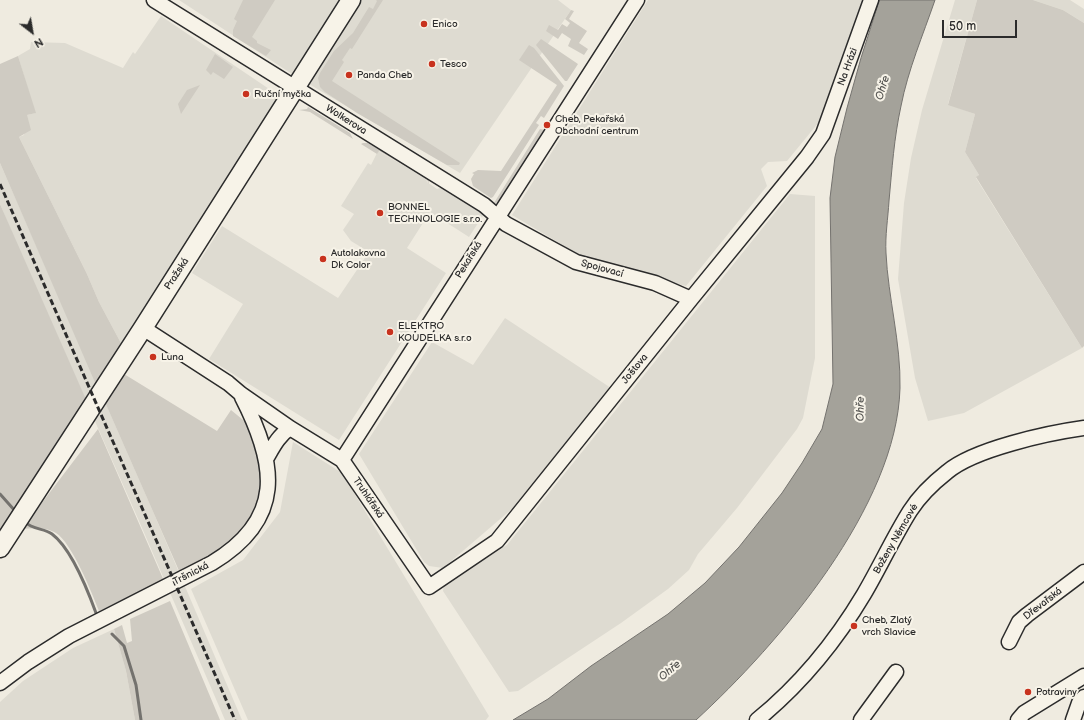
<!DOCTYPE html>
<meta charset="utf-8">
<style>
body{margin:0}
#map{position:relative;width:1084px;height:720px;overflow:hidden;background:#efebe0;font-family:"Balsamiq Sans",sans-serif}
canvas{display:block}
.north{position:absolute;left:12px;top:12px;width:40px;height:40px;-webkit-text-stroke:3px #f7f3e8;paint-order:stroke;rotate:149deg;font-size:11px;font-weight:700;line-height:16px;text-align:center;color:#2b2b2b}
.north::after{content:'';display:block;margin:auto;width:14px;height:18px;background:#2b2b2b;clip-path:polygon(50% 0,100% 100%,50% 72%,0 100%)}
.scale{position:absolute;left:942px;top:20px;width:75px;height:18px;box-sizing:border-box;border:2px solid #2b2b2b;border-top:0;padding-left:5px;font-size:12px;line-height:14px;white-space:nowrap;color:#2b2b2b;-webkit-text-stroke:3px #f7f3e8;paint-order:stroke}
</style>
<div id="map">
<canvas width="1084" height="720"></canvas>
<div class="north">N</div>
<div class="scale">50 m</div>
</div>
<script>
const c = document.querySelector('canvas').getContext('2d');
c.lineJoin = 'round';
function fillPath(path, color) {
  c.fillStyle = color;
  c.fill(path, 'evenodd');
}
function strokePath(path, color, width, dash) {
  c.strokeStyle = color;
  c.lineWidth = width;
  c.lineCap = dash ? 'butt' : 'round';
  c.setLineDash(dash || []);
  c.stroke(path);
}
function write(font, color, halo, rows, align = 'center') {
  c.font = font + ' "Balsamiq Sans",sans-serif';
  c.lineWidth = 4;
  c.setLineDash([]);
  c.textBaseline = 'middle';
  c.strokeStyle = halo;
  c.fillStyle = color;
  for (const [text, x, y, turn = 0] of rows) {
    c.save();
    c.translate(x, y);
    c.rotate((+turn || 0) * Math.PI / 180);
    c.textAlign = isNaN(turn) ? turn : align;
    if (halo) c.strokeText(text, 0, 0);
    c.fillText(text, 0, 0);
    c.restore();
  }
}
const built = new Path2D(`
 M179 0H558L571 10 460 173 292 74Z
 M648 0H867L840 73 819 122 787 161 768 162 761 169 767 186 686 286 595 264 512 215Z
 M955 0H977L948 104 975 114 965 152 979 175 976 178 1082 348 964 413 928 421 915 378 898 279 904 203 911 158 922 110Z
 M1033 0H1070L1084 9V23L1063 10Z
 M161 16 281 97 122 345 99 302 87 274 19 137 24 135 27 115 35 113 18 56 30 49 31 42 65 43 123 68 133 52 135 54Z
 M378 151 426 178 427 182 437 189 443 187 484 214 469 237 430 212 407 248 446 273 339 440 209 359 243 304 192 273 222 226 338 298 369 252 351 241 343 230 354 214 341 206 368 163 371 165Z
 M0 163 152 509 242 720H225L139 521 15 240 0 204Z
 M790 194 815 196V358L803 418 797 429 737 508 698 554 689 570 668 589 621 623 518 691 509 692 443 591 444 585 507 545Z
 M505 318 611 388 520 502 443 568 429 566 424 562 359 454 432 342 473 365Z
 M293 442 342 473 489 716 486 720H248L191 589 243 560 280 512Z
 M114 629 126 671 135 720H0V702L23 681 73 648Z`);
const green = new Path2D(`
 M243 0H275L252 37 257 41V43L271 50 266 56 233 36V30L237 21 234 19Z
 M376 0H383L352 49 350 48 342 60 344 62 332 81 460 163 459 165H447L357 113 325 92 320 87 318 78 320 73 334 51 353 33 369 7 373 9 377 1Z
 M977 0H1033L1063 10 1084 23V346L1082 348 976 177 979 175 965 152 975 114 948 105Z
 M571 10 574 11 569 19 587 31 579 43 588 49 584 55 568 46 571 39 562 33 558 39 546 31 549 25 558 30 562 24 567 27 570 23 565 19Z
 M541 39 578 64 567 81H565L536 45Z
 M529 45 534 48 564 86 544 118 541 116 536 123 539 125 493 197 491 198 473 186 471 179 474 174 472 173 478 170 501 171 557 85 519 60Z
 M215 54 233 67 224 79 213 72 211 75 206 70Z
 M18 56 36 113 27 115 31 130 19 137 87 274 99 302 122 345 97 387 0 163V64Z
 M200 85 181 114 178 104 187 90Z
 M308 107 350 133 353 139 310 112 299 110 307 109Z
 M540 129 545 130 540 144 534 148 510 184V189L501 202 494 203Z
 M363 143H368L428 177 429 184 426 178 379 151 377 154 361 144Z
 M0 204 88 404 0 535Z
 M124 374 217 431 231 410 254 429 261 462 258 509 251 522 217 554 180 573 104 400Z
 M98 429 164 581 99 611C92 593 72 543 56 533 46 527 33 528 22 529Z
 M170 601 220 720H135L126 671 114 629 122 625 127 643 132 641 130 619Z`);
const water = new Path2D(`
 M880 0H935C923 35 908 70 901 106 894 138 892 169 889 201 888 218 885 236 886 253 888 297 901 343 900 388 897 506 779 644 696 720H513L548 699 591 666 668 614 705 583 739 547 782 493 802 463 822 429 833 384 830 198 835 157 847 108 861 58Z`);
const stream = new Path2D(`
 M0 494 16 512
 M25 522C33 530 44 528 52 534 72 549 88 591 96 613
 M112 634 124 646 136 685 141 720`);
const minor = new Path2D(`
 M154 0 484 205 506 224 576 262 655 283 691 299
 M143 328 228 383 241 394 290 428 342 460 429 587 497 541 691 299 807 157 823 134 871 0
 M266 459C273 447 278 436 290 428
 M342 460 637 0
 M1009 642 1019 622 1027 615 1084 572
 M0 683 28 662 69 636 212 563C285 519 277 465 242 397
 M757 720C800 685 836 641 864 594 880 567 893 538 910 511 919 497 933 483 947 472 974 449 1048 433 1084 428
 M861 720 896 672
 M1018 720 1024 713 1084 676
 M1073 720 1079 703 1084 697`);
const major = new Path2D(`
 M0 548 143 328 351 0`);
const rail = new Path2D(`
 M0 184 235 720`);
const markers = [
 [424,24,4,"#c8321e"],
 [432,64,4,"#c8321e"],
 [349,75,4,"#c8321e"],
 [246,94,4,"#c8321e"],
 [547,125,4,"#c8321e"],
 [380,213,4,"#c8321e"],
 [323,259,4,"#c8321e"],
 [390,332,4,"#c8321e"],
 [153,357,4,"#c8321e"],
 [854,626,4,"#c8321e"],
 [1028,692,4,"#c8321e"]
];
const poiNames = [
 ["Enico",432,24],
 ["Tesco",440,64],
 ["Panda Cheb",357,75],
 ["Ruční myčka",254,94],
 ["Cheb, Pekařská",555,119],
 ["Obchodní centrum",555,131],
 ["BONNEL",388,207],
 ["TECHNOLOGIE s.r.o.",388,219],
 ["Autolakovna",331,253],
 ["Dk Color",331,265],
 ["ELEKTRO",398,326],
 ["KOUDELKA s.r.o",398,338],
 ["Luna",161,357],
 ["Cheb, Zlatý",862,620],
 ["vrch Slavice",862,632],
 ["Potraviny",1036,692]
];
const streetNames = [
 ["Na Hrázi",848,67,-70],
 ["Wolkerova",346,120,32],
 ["Pekařská",469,260,-58],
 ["Spojovací",602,269,15],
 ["Pražská",177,274,-57],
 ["Joštova",635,369,-51],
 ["Truhlářská",368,498,56],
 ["Boženy Němcové",896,539,-60],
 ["Tršnická",191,574,-27],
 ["Dřevařská",1043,604,-38]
];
const waterNames = [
 ["Ohře",883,88,-73],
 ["Ohře",861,409,-89],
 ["Ohře",670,671,-40]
];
fillPath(built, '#dedbd1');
fillPath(green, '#cfcbc2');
fillPath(water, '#a4a29a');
strokePath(water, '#74726e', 1);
strokePath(stream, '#74726e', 3);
strokePath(minor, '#2b2b2b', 17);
strokePath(major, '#2b2b2b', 21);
strokePath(minor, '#f7f3e8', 14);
strokePath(major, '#f7f3e8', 18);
strokePath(rail, '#2b2b2b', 3, [6, 3]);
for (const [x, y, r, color] of markers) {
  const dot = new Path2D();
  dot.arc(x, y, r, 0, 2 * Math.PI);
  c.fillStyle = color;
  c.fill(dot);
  strokePath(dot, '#f7f3e8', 1.5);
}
write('10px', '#2b2b2b', '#f7f3e8', poiNames, 'left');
write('10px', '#2b2b2b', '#f7f3e8', streetNames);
write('italic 11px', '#555552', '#f7f3e8', waterNames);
</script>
